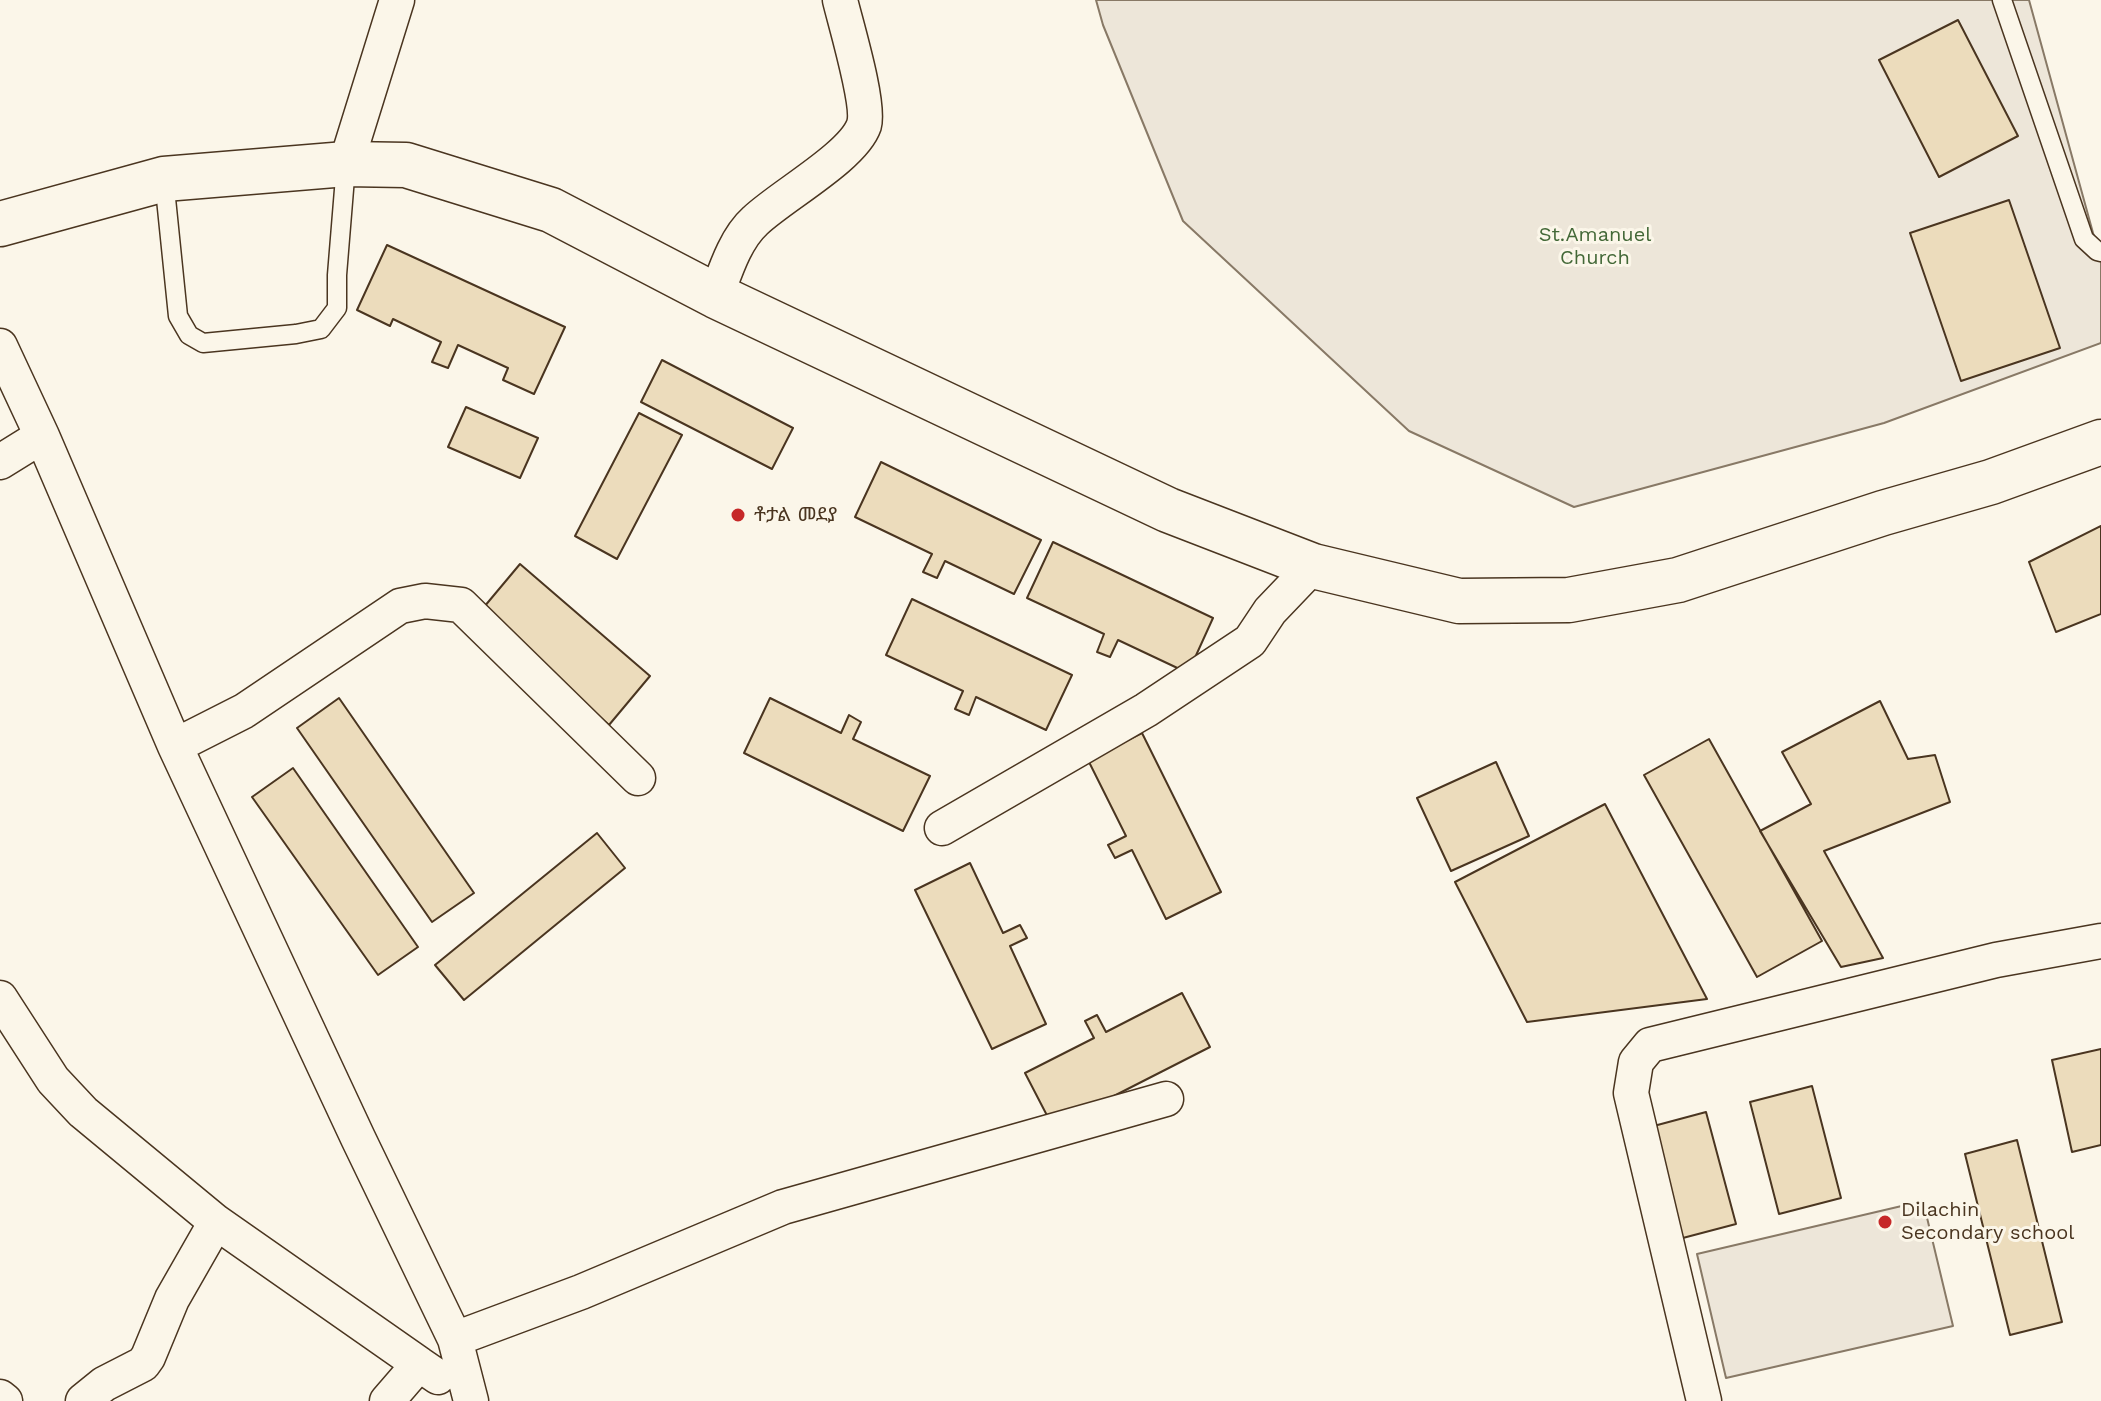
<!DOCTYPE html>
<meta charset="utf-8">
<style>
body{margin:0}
canvas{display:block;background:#fbf6e9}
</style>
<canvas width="2101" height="1401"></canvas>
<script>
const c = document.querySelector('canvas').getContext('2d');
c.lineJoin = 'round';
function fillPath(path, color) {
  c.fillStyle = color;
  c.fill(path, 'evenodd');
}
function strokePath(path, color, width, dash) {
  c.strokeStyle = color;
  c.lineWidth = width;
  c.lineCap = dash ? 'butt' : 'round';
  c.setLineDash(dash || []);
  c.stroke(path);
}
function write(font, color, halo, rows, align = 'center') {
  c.font = font + ' "Work Sans","Noto Sans Ethiopic",sans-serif';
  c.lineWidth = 6;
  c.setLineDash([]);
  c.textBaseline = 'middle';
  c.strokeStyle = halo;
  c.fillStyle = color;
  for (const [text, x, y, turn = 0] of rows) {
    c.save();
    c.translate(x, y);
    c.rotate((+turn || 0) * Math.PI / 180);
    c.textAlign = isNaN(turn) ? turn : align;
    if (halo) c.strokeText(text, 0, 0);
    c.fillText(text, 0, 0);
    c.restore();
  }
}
const green = new Path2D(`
 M1096 0H2029L2101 262V343L1884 423 1574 507 1409 431 1183 221 1103 25Z
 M1923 1201 1953 1326 1726 1378 1697 1254Z`);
const building = new Path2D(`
 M1958 20 2018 136 1939 177 1879 60Z
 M2009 200 2060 348 1961 381 1910 233Z
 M387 245 565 327 534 394 503 380 508 368 458 345 448 368 432 362 441 342 393 319 390 326 357 310Z
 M662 360 793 428 772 469 641 402Z
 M466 407 538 438 520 478 448 447Z
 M639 413 682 435 617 559 575 536Z
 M881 462 1041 540 1014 594 945 561 937 578 923 572 932 554 855 517Z
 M2101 526V614L2056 632 2029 562Z
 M1053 542 1213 618 1188 673 1118 640 1110 657 1097 652 1104 634 1027 598Z
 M520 564 650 676 609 725 479 613Z
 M912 599 1072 675 1046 730 976 697 969 715 955 709 963 691 886 655Z
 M339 698 474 893 432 922 297 728Z
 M770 698 841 733 849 715 861 722 853 739 930 776 903 831 744 753Z
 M1880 701 1908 759 1935 755 1950 802 1824 851 1883 958 1841 967 1760 831 1811 804 1782 752Z
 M1142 733 1221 892 1166 919 1132 850 1115 858 1108 845 1126 836 1088 760Z
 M1709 739 1822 941 1757 977 1644 775Z
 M1496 762 1529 836 1451 871 1417 798Z
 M293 768 418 947 378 975 252 797Z
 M1605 804 1707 999 1527 1022 1455 882Z
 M597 833 625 868 464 1000 435 965Z
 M970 863 1003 933 1020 925 1027 938 1010 946 1046 1024 992 1049 915 890Z
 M1182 993 1210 1047 1053 1127 1025 1073 1094 1038 1085 1021 1097 1015 1106 1032Z
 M2101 1049V1145L2072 1152 2052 1060Z
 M1812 1086 1841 1198 1779 1214 1750 1102Z
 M1706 1112 1736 1224 1679 1239 1650 1127Z
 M2017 1140 2062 1322 2010 1335 1965 1154Z`);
const service = new Path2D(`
 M2002 0 2084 239 2097 251 2101 252
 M164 179 178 316 189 335 203 343 296 334 321 329 337 308V275L346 165`);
const minor = new Path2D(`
 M346 164 397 0
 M716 296C725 272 735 239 755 221 781 196 853 157 864 125 870 104 846 25 840 0
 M0 346 42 436 175 746 358 1138 455 1339 471 1401
 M0 462 42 436
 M175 746 244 711 400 606 425 601 461 605 638 778
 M942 828 1146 710 1250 641 1270 611 1313 566
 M0 998 53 1080 83 1112 216 1222 419 1364
 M455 1339 581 1292 783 1207 1166 1099
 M0 1397 5 1401
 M83 1401 104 1384 143 1364 148 1357 172 1299 216 1222
 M387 1401 419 1364 438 1377
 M1704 1401 1631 1093 1636 1062 1650 1045 1996 960 2101 941`);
const secondary = new Path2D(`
 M0 224 164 179 346 164 406 165 551 210 716 296 1168 510 1313 566 1459 601 1569 600 1678 580 1883 513 1991 482 2101 442`);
const markers = [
 [738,515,8,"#c62828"],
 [1885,1222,8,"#c62828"]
];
const parkNames = [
 ["St.Amanuel",1595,235],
 ["Church",1595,258]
];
const poiNames = [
 ["ቶታል መደያ",754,515],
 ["Dilachin",1901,1210],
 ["Secondary school",1901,1233]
];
fillPath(green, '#ede6d9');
strokePath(green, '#887966', 2);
fillPath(building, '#ecdcbc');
strokePath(building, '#4a3520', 2);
strokePath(service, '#4a3520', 21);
strokePath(minor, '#4a3520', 37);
strokePath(secondary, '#4a3520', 47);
strokePath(service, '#fbf6e9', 18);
strokePath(minor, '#fbf6e9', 34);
strokePath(secondary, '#fbf6e9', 44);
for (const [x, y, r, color] of markers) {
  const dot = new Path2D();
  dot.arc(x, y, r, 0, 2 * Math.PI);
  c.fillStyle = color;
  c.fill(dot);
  strokePath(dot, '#fbf6e9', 3);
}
write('20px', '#436837', '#fbf6e9', parkNames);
write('20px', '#4a3520', '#fbf6e9', poiNames, 'left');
</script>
